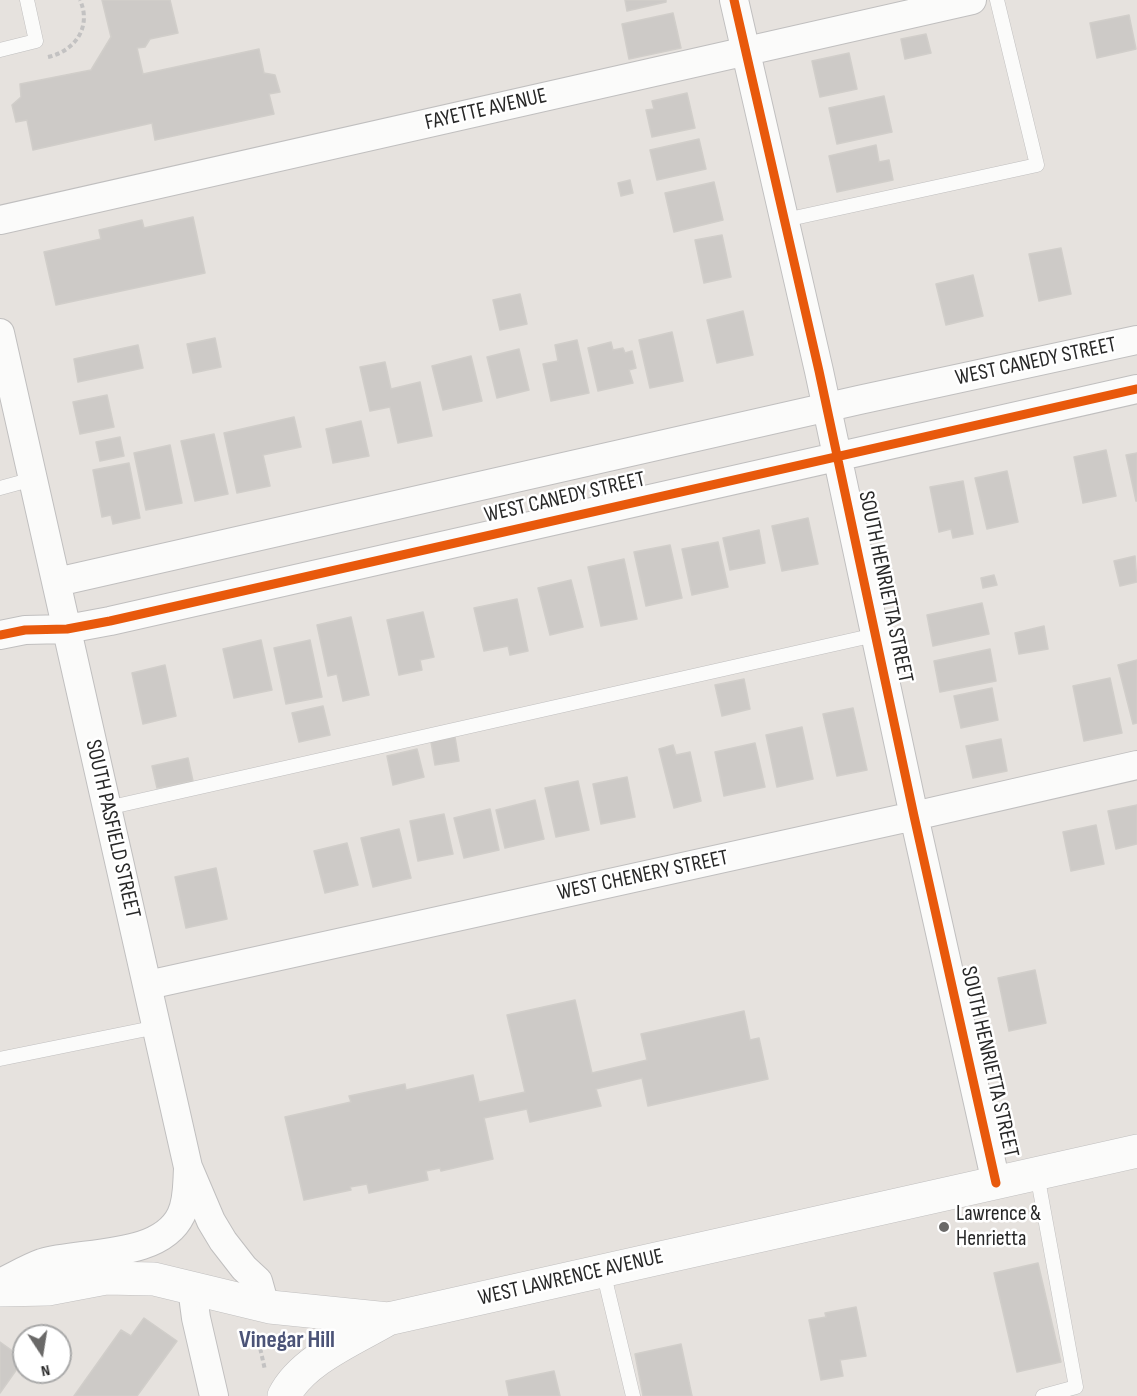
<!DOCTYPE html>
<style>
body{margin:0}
#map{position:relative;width:1137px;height:1396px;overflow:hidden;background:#e6e2de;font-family:"Sofia Sans Condensed",sans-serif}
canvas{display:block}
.north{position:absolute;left:12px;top:1324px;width:60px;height:60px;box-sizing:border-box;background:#fff;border:2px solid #a9a9a9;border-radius:50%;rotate:168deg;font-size:16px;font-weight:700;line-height:24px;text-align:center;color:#282828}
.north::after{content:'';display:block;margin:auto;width:21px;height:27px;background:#6a6968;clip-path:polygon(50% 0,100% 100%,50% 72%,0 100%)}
</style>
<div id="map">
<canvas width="1137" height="1396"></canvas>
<div class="north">N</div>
</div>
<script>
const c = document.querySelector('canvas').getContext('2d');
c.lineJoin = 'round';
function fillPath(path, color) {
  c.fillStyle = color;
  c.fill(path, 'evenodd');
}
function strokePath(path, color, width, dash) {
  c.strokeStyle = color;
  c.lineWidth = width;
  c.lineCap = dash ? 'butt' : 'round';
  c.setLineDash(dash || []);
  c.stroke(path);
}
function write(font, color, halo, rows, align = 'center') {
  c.font = font + ' "Sofia Sans Condensed",sans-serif';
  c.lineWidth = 5;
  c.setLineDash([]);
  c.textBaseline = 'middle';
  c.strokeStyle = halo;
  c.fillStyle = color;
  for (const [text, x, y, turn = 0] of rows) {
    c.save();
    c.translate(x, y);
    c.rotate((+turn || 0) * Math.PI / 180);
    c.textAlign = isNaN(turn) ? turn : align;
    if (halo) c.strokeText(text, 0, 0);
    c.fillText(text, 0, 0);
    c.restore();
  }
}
const building = new Path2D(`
 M102 0H170L178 33 150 39 145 47 137 48 143 74 259 49 264 73 275 75 280 92 269 94 274 114 155 140 152 123 33 150 27 120 16 122 12 105 21 97 20 84 91 70 111 37Z
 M625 0H666V2L627 11Z
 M673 13 681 48 629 59 622 24Z
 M1129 15 1136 49 1097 58 1090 23Z
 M926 34 931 53 905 59 901 39Z
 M849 53 857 89 820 97 812 61Z
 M687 93 695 128 652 137 646 110 654 109 652 101Z
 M884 96 892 132 837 144 829 108Z
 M699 139 706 169 657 180 650 150Z
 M876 145 879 162 889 160 893 180 837 192 829 156Z
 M630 180 633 193 621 196 618 183Z
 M714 182 723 220 674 232 665 193Z
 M193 217 205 273 56 305 44 252 101 239 99 230 142 220 144 228Z
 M722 235 731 277 704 283 695 240Z
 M1061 248 1071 294 1039 301 1029 254Z
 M973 275 983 316 946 325 936 284Z
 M520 294 527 324 500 330 493 300Z
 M743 311 753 355 717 363 707 320Z
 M672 332 683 381 650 388 639 340Z
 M215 338 221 367 193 373 187 344Z
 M577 340 589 393 551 401 543 364 558 361 555 345Z
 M611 342 613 350 623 348 625 353 632 351 636 368 629 370 633 383 598 391 588 348Z
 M138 345 143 368 78 382 74 359Z
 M519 349 529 390 497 398 487 357Z
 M471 356 482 401 443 410 432 366Z
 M385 362 391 389 420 382 432 436 398 443 390 407 370 411 360 367Z
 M107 395 114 427 80 434 73 402Z
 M294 417 301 447 263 455 270 486 237 493 224 433Z
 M361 421 369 456 333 463 326 429Z
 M214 434 228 494 195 501 181 441Z
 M120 437 124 456 100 461 96 442Z
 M170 445 182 503 146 510 134 453Z
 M1106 450 1116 496 1083 503 1074 457Z
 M1137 453V501H1136L1126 455Z
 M129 463 140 518 113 524 111 515 102 517 93 470Z
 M1007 471 1018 522 987 529 975 478Z
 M963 481 973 534 953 538 951 529 939 532 930 487Z
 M808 518 818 564 782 571 772 526Z
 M759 530 765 563 730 570 723 538Z
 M718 542 728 587 692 595 682 549Z
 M670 545 682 598 646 606 634 552Z
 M1135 556 1137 582 1120 586 1114 561Z
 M624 559 637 619 601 626 588 567Z
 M994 575 997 585 983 588 981 578Z
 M571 580 583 627 550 635 538 588Z
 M517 599 528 651 510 655 508 646 484 651 474 608Z
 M982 603 989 634 933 646 927 615Z
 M423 612 434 657 420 660 422 670 399 675 387 620Z
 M351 617 369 695 343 701 337 674 328 676 317 625Z
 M1044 626 1048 649 1019 654 1015 633Z
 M261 640 272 690 234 698 223 649Z
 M310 640 322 697 286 704 274 648Z
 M990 649 996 681 940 692 934 661Z
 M1137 660V723L1133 724 1118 665Z
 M165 665 176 716 143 724 132 673Z
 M1110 678 1122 733 1084 741 1073 686Z
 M744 679 750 709 722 716 715 685Z
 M992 688 998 720 961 728 954 696Z
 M323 706 330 735 299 742 292 713Z
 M853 708 867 770 837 776 823 714Z
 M802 727 813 779 777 787 766 735Z
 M455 737 459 761 435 765 431 742Z
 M1001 739 1007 771 973 778 966 746Z
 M755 743 765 787 724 796 715 752Z
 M673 745 676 755 690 752 701 801 674 808 659 749Z
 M417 749 424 777 393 785 387 756Z
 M188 758 193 781 157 788 152 766Z
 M627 777 635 817 601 824 593 784Z
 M578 781 589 830 556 837 545 788Z
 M535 800 544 839 505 848 496 810Z
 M1137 805V844L1116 849 1108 811Z
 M490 809 499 850 464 858 454 818Z
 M444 814 453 854 418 861 410 821Z
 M1096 825 1104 864 1071 871 1063 832Z
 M399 829 411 878 373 887 361 838Z
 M347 843 358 885 325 893 314 851Z
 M216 868 227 919 186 928 175 877Z
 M1035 970 1046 1023 1009 1031 998 978Z
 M575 1000 592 1073 647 1060 641 1034 744 1011 750 1040 759 1038 768 1079 648 1106 642 1078 596 1089 601 1106 530 1122 527 1109 484 1118 493 1159 441 1171 440 1168 426 1171 428 1180 369 1193 367 1184 350 1187 351 1190 304 1200 285 1117 351 1102 349 1096 405 1084 406 1090 473 1075 479 1102 525 1092 507 1015Z
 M1038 1263 1061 1362 1017 1372 994 1273Z
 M856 1307 866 1356 840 1360 843 1376 821 1380 809 1320 826 1317 825 1313Z
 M144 1318 177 1341 137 1396H74L121 1330 131 1336Z
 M0 1342 24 1359 0 1393Z
 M681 1344 692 1396H643L635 1354Z
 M554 1371 560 1396H509L506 1381Z`);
const path = new Path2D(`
 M48 57C75 51 92 27 80 0
 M257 1334 265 1370`);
const lane = new Path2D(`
 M0 50 36 41 27 0
 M785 220 1037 165 997 0
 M0 488 33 479
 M107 808 875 635
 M0 1059 157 1027
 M1037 1174 1076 1387 1043 1396
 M603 1271 633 1396`);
const street = new Path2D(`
 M734 0 819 371 914 816 996 1183
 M0 220 972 0
 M0 333 188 1167 211 1221 223 1241 244 1268 258 1281 265 1306
 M57 582 859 400 1137 340
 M0 635 25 630 67 629 110 621 1137 389
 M148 985 914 816 1137 765
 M0 1283C13 1277 28 1268 42 1263 82 1251 160 1259 181 1215 188 1201 187 1184 188 1169
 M192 1288 196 1318 214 1396`);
const secondary = new Path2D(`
 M0 1290 48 1289 106 1278 154 1279 270 1307 388 1319 1137 1151
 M284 1396C302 1360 354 1339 388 1319`);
const cycleway = new Path2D(`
 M734 0 819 371 914 816 996 1183
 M0 635 25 630 67 629 110 621 1137 389`);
const markers = [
 [944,1227,6,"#6a6968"]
];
const streetNames = [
 ["FAYETTE AVENUE",486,110,-13],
 ["WEST CANEDY STREET",1036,362,-12],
 ["WEST CANEDY STREET",565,498,-13],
 ["SOUTH HENRIETTA STREET",885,587,78],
 ["SOUTH PASFIELD STREET",112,829,77],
 ["WEST CHENERY STREET",643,876,-12],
 ["SOUTH HENRIETTA STREET",989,1062,77],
 ["WEST LAWRENCE AVENUE",571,1278,-13]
];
const poiNames = [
 ["Lawrence &",956,1214],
 ["Henrietta",956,1239]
];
const neighbourhoodNames = [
 ["Vinegar Hill",287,1341]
];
fillPath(building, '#cdcac7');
strokePath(building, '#d1ceca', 1.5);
strokePath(lane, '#c0bfbf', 15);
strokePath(street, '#c0bfbf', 30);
strokePath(secondary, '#c0bfbf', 34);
strokePath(path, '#c3c2c2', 4, [4.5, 3]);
strokePath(lane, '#fbfbfa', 14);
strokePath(street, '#fbfbfa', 28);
strokePath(secondary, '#fbfbfa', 33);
strokePath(cycleway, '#e8590c', 9);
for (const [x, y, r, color] of markers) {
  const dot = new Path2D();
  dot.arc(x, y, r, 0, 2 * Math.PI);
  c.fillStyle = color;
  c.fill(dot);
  strokePath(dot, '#fff', 2);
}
write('22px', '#282828', '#fff', streetNames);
write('22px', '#282828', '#fff', poiNames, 'left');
write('bold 24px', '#4b5377', '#fff', neighbourhoodNames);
</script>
